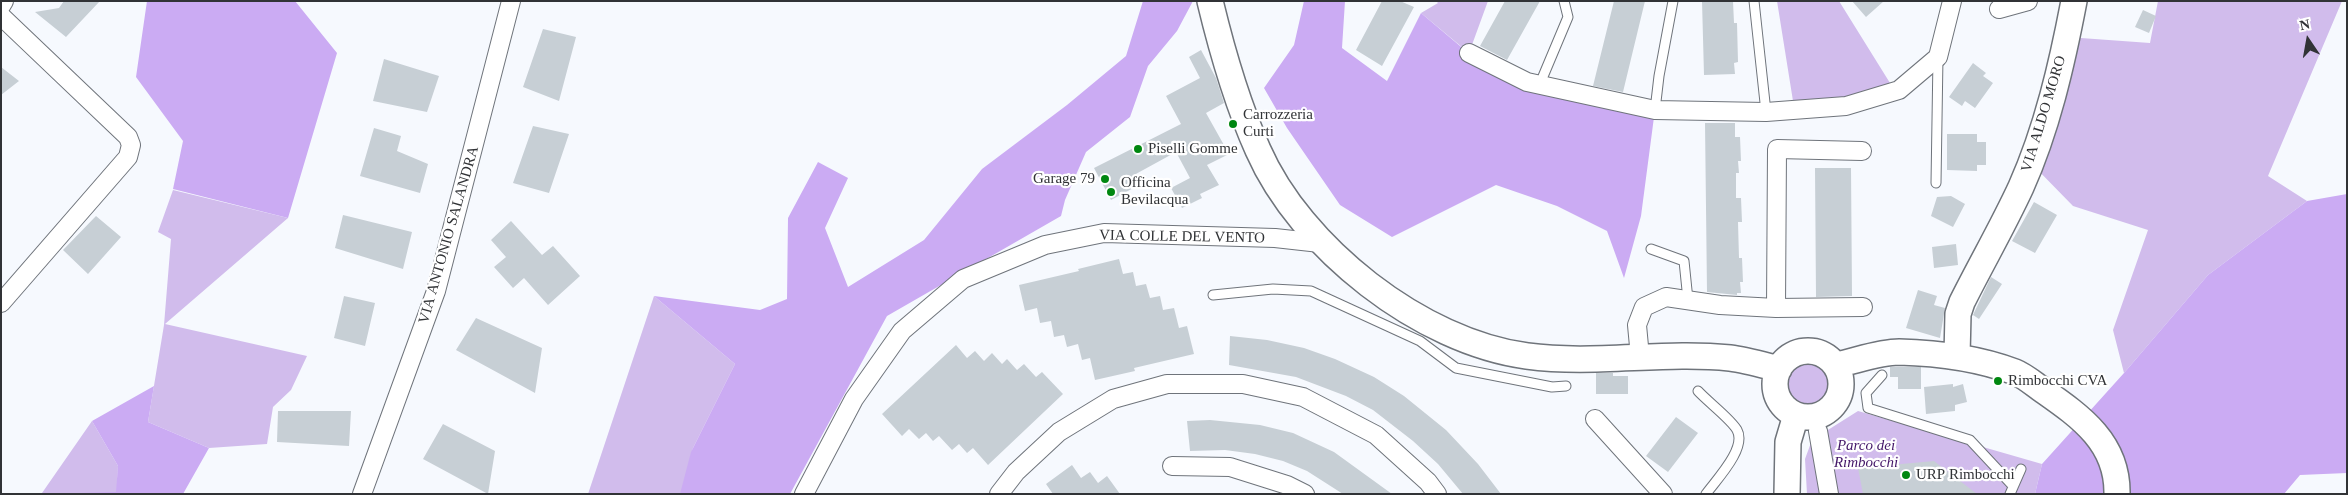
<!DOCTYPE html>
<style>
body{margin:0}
#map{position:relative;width:2348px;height:495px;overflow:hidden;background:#f6f9fe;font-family:"Times New Roman",serif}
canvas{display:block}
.frame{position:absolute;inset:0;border:2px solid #313336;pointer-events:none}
.north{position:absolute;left:2283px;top:15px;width:50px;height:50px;-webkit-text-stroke:4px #fff;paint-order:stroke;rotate:348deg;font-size:14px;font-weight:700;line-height:20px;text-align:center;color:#313336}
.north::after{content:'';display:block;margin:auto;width:18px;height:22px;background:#313336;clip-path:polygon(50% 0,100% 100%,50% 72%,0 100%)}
</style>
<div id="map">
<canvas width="2348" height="495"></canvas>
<div class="frame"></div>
<div class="north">N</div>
</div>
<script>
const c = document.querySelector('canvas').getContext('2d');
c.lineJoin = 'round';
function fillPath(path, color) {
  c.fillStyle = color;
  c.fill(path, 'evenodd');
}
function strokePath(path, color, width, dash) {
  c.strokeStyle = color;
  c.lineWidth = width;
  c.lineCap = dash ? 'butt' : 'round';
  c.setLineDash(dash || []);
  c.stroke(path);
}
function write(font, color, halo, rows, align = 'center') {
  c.font = font + ' "Times New Roman",serif';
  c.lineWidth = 4.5;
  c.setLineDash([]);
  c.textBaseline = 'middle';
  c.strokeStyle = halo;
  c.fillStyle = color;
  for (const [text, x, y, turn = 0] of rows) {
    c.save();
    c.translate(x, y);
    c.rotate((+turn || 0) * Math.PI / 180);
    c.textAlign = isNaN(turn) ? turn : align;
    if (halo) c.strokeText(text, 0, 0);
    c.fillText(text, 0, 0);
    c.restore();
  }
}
const green = new Path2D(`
 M1436 1H1488L1469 53 1421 13 1438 3Z
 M1777 1H1839L1890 83 1844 100 1793 101Z
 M2158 1H2342L2268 176 2307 201 2208 275 2124 373 2113 330 2148 230 2073 206 2030 162 2067 37 2150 43Z
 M173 190 288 218 165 324 307 356 291 390 273 407 267 444 209 448 148 422 164 325 171 239 158 232Z
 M654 296 735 364 693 448 681 494H588Z
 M1785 384a23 23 0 1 1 46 0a23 23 0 1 1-46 0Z
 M1858 411 2042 464 2035 494H1807L1805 459 1812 440Z
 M92 421 118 466 117 493H42Z`);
const forest = new Path2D(`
 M147 1H295L337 53 288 218 173 189 183 141 136 77Z
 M1143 1H1193L1177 31 1148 66 1130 117 1086 152 1065 200 1061 216 887 316 790 494H680L691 452 735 364 654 296 760 310 787 299 788 218 818 162 848 178 825 228 848 287 924 240 982 169 1067 105 1126 56Z
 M1304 1H1345L1342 48 1387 81 1421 13 1466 51 1468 62 1654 117 1641 216 1624 278 1607 231 1557 206 1496 185 1392 237 1340 205 1287 128 1264 88 1294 45Z
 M2347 194V473L2300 475 2284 494H2035L2042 464 2124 373 2208 275 2307 201Z
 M154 386 148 422 209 448 183 494H42L116 492 118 466 92 421Z`);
const building = new Path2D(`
 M64 1H100L66 37 35 12 59 8Z
 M1382 1H1400L1414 7 1382 66 1356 50Z
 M1505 1H1540L1507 60 1480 46Z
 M1614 1H1645L1623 92 1593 86Z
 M1702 1H1733L1734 23H1737L1738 62 1734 63 1735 74 1704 75Z
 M1852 1H1884L1866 17Z
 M2143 10 2156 16 2149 33 2135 27Z
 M543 29 576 37 559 101 523 87Z
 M1201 50 1216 78 1224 103 1206 113 1229 154 1207 165 1219 185 1200 194 1202 198 1182 208 1171 188 1190 178 1176 152 1134 175 1139 185 1111 200 1094 168 1181 124 1166 96 1200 78 1189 57Z
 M384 59 439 76 427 112 373 101Z
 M1973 63 1986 73 1983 76 1993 83 1975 108 1965 101 1962 106 1949 97Z
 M1 67 19 81 1 95Z
 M1705 123H1735V137H1740L1741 161H1738L1739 173H1736V198H1741L1742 222H1738L1739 258H1742L1743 282H1740L1741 293H1737V295L1707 292Z
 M533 126 569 134 549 193 513 183Z
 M374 128 401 136 397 151 428 164 420 193 360 176Z
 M1947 134H1977V142H1986V165H1977V171L1947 170Z
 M1815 168H1851L1852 296 1816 297Z
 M1951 196 1965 204 1953 227 1931 216 1937 197Z
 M2034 202 2057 215 2035 253 2012 241Z
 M343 215 412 232 403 269 335 248Z
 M96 216 121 237 88 274 63 250Z
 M511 221 542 255 553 246 580 276 548 305 524 278 513 288 494 267 506 257 491 240Z
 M1956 244 1958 265 1934 268 1932 247Z
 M1119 259 1123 274 1133 272 1136 286 1146 284 1150 298 1160 296 1163 310 1174 308 1179 328 1187 326 1194 354 1134 368 1135 371 1095 380 1090 358 1082 360 1078 344 1067 347 1064 335 1054 337 1051 321 1040 323 1037 308 1025 311 1019 285 1079 271 1078 269Z
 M1991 277 2002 284 1979 319 1973 315Z
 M1918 290 1937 296 1934 305 1945 308 1940 338 1906 328Z
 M344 296 375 303 365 346 334 338Z
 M476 318 542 348 535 393 456 350Z
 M1230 336 1267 340 1304 348 1335 359 1374 377 1404 396 1446 430 1478 464 1501 494H1463L1438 464 1413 441 1373 410 1346 396 1296 377 1229 365Z
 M956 345 967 358 975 351 984 361 992 353 1002 364 1007 359 1017 370 1024 364 1036 377 1042 372 1063 394 988 465 973 448 967 453 959 444 952 450 939 436 933 441 926 433 919 439 909 429 902 436 882 414Z
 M1890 367H1921V389H1898V377H1890Z
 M1596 373H1613V376H1628V394H1596Z
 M1953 384V387L1963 384 1967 402 1955 405V411L1926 414 1924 387Z
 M278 411H351L349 446 277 442Z
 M1676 417 1698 433 1668 472 1646 456Z
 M1210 420 1260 425 1293 433 1334 452 1392 494H1343L1307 471 1283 461 1255 454 1225 450 1190 451 1187 421Z
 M443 424 495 451 488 494 423 459Z
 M1934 461 1977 494H1863L1858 468Z
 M1072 465 1081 478 1090 472 1098 483 1107 476 1120 494H1053L1046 484Z`);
const lane = new Path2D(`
 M1754 1 1766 112
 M1539 86 1568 17 1564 1
 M1655 110 1659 76 1673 1
 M1936 183 1938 57
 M1651 249 1684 261 1688 300
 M1213 295 1273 289 1311 291 1420 341 1456 368 1552 387 1566 386
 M1882 375 1866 393 1868 408 1970 440 2013 486
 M1698 391C1707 401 1732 420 1737 430 1747 448 1717 479 1706 494
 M2010 494 2021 469`);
const street = new Path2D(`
 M1 6 4 1
 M1999 9 2028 1
 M1 16 128 137 131 145 128 157 1 303
 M1469 53 1527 82 1655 110 1766 112 1846 106 1899 90 1938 57 1952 1
 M1776 308 1777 149 1862 151
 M1640 357 1637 325 1644 307 1666 297 1720 305 1776 308 1863 307
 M1595 419 1663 494
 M1818 431 1829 494
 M1172 466 1230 467 1287 485 1305 494
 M362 494 436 291 511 1
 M804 494 854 399 902 331 963 279 1045 245 1104 233 1275 238 1320 243
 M999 494 1016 472 1059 432 1113 399 1167 384H1243L1303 397 1376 435 1428 482 1437 494`);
const secondary = new Path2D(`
 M1210 1C1222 51 1237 103 1258 150 1301 248 1421 342 1527 356 1594 365 1664 351 1730 358 1746 360 1763 365 1779 369
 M1775 384a33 33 0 1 1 66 0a33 33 0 1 1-66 0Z
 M1957 356 1958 314 1962 302C1981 264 2003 226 2021 187 2047 129 2062 64 2074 1
 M1836 365C1856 361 1879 352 1899 352 1938 353 1978 358 2015 372 2025 376 2035 385 2044 391 2081 417 2118 443 2117 494
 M1787 494 1788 442 1796 415`);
const markers = [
 [1233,124,5,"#008710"],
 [1138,149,5,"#008710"],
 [1105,179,5,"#008710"],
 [1111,192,5,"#008710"],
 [1998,381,5,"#008710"],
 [1906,475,5,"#008710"]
];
const streetNames = [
 ["VIA ALDO MORO",2044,114,-73],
 ["VIA ANTONIO SALANDRA",449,235,-74],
 ["VIA COLLE DEL VENTO",1182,237,1]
];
const poiNames = [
 ["Carrozzeria",1243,115],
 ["Curti",1243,132],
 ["Piselli Gomme",1148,149],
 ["Garage 79",1095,179,"right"],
 ["Officina",1121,183],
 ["Bevilacqua",1121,200],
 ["Rimbocchi CVA",2008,381],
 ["URP Rimbocchi",1916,475]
];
const parkNames = [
 ["Parco dei",1866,446],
 ["Rimbocchi",1866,463]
];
fillPath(green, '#d1bcec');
fillPath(forest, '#cbabf3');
fillPath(building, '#c7cfd5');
strokePath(lane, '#6f747b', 11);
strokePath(street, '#6f747b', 20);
strokePath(secondary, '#6f747b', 28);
strokePath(lane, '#fff', 9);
strokePath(street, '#fff', 18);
strokePath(secondary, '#fff', 25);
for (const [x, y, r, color] of markers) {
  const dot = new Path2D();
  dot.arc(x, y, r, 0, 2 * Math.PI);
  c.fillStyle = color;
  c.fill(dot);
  strokePath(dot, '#fff', 2);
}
write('15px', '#313336', '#fff', streetNames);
write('15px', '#313336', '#fff', poiNames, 'left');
write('italic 15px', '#431668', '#fff', parkNames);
</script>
